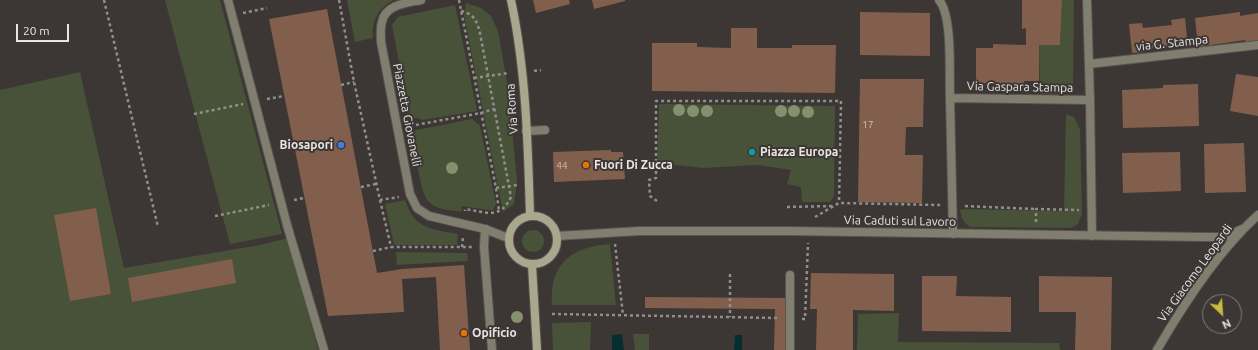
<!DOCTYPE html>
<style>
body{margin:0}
#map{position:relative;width:1258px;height:350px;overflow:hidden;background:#3c3734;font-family:Ubuntu,sans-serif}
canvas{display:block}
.north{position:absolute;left:1202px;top:294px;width:40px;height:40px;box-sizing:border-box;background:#3c3734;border:1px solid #817d7a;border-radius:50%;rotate:155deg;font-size:11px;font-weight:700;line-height:16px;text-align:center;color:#e8e5e3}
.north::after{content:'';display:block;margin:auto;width:14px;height:18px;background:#c9bb3b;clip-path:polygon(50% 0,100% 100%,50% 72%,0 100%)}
.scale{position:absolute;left:16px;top:24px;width:53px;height:18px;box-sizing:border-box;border:2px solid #e8e5e3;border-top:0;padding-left:5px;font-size:12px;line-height:14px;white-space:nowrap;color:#e8e5e3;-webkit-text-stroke:3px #3c3734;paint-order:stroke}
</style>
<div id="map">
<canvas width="1258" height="350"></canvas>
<div class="north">N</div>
<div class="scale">20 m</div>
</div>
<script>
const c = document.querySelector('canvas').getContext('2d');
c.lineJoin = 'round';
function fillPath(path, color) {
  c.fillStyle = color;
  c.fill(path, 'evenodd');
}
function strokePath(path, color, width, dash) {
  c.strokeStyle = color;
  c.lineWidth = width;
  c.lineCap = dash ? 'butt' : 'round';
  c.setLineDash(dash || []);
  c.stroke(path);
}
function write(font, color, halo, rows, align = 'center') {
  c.font = font + ' Ubuntu,sans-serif';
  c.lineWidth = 4;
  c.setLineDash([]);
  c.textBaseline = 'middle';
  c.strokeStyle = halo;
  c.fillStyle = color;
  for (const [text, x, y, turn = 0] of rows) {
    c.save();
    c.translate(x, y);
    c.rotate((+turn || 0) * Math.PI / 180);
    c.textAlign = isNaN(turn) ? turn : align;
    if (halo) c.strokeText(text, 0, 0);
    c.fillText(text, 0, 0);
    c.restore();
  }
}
const green = new Path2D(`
 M165 0H220L282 234 230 244Z
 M347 0H394C379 7 371 21 373 38L355 42Z
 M1062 0H1074L1073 89 1065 93 1040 94 1039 45H1060Z
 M466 3 481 8 491 16 498 31 508 88 517 181 514 204 503 212 464 15Z
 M455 5 477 111 423 120 417 118 410 119 392 25 398 17Z
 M80 72 124 268 260 245 288 238 318 350H0V90Z
 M659 104 835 106 834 196 830 202H802L801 187 787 184 791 170 758 165 703 168 675 165 657 167Z
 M1066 114 1074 117 1080 130 1082 214 1078 224 1071 228 970 227C963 222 961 218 960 210L964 209 1064 211Z
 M472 119 480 126 496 204 493 210H489L462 206 461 212C451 210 437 210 429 202 420 194 414 145 412 131Z
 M405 200C414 229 431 229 458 234L457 245H394L385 204Z
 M522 241a11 11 0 1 1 22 0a11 11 0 1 1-22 0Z
 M610 244 616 305H552C549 264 571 247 610 244Z
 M396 252 467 253 468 261 397 265Z
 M899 313 898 342 1059 343 1060 350H857L858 314Z
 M591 322 590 350H553L552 323Z
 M633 334H649V350H635Z`);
const water = new Path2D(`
 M622 334 624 350H612V335Z
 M735 335H742V350H734Z`);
const building = new Path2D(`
 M533 0H569L570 4 536 13Z
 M592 0H625V1L594 9Z
 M1022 0H1062L1060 45H1039V81H1024V84L976 83V48H993V44L1026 45V28L1022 29Z
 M327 9 377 273 402 269 464 265 470 350H440L436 277 402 279 404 312 328 316 269 19Z
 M860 12 930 13V56L860 55Z
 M1240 12V16L1258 13V43L1246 44 1245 40 1198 47 1195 18Z
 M1185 18 1188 47 1174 48V46L1145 49V52L1132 53 1129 24 1142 23 1143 28 1172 25 1171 20Z
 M731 28H757V48H792V45H836L835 93 652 91V43H697V47L731 48Z
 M1236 74 1258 77V116L1230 111Z
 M860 79H924L923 127H906L905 155H923L922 203 858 202Z
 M1198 84 1199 126 1123 128 1122 90 1163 88V85Z
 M1244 143 1246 192 1205 193 1204 144Z
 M611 150V152H623L625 179 554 182 553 152Z
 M1180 152 1181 191 1123 193 1122 153Z
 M96 208 111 294 70 301 54 215Z
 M232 259 236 283 132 302 128 278Z
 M811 273 894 274V311L853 310V350H816L817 309H810Z
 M922 276H957L956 296 1011 297V332L922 331Z
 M1039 276 1112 277 1111 350H1075L1076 312H1039Z
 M645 297 787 298 786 350H774L775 309 645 308Z`);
const path = new Path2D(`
 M104 0 158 227
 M339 0 354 82 380 200 399 197
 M459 0 496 188 499 211
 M461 11C474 14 477 21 480 33L511 197C500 220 486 212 465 209V211
 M243 13 267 8
 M534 71 541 70
 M474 78 509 73
 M341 85 354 82
 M267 99 284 96
 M194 114 243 104
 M410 126 481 113 494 109
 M361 187 376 184
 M496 188 517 185
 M294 200 304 198
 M380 200 391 247H472
 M657 201 650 196 649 180 656 178V101H841L839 203
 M965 206 1036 209
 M787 207 833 206
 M215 216 269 205
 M815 217 839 203 940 205
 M1036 222V209L1079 210
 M615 244 623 315
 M462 247 463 236
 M373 251 391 247
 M730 274V317
 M552 314 777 318
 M802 319H805L808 243`);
const lane = new Path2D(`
 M228 0 287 225 324 350
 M526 131 545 130
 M485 229 484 247 492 350
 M790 350V275`);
const street = new Path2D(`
 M421 0C406 3 385 5 382 22 380 28 381 36 381 42L410 194 417 208 429 216 485 229 508 238
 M939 0C953 16 949 75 950 98
 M1087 0 1090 100
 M1089 64 1258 45
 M953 234 950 98 1090 100 1092 236
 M557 236 639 231H789L1204 237H1225L1242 229
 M1157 350C1183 305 1220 249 1258 215`);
const secondary = new Path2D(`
 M511 0C526 70 528 145 530 216
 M509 240a24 24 0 1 1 48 0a24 24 0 1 1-48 0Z
 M532 265 537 350`);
const trees = [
 [679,110],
 [693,111],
 [707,111],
 [781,111],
 [794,111],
 [808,112],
 [452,168],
 [517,317]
];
const markers = [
 [341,145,4,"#3f7fe0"],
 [752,152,4,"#0f9aa8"],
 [586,165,4,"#e8710a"],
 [464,333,4,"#e8710a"]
];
const numberNames = [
 ["17",868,125],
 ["44",562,166]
];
const streetNames = [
 ["via G. Stampa",1172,43,-6],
 ["Via Gaspara Stampa",1020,87,1],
 ["Via Roma",512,109,-94],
 ["Piazzetta Giovanelli",407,115,79],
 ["Via Caduti sul Lavoro",900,221,1],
 ["Via Giacomo Leopardi",1195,273,-54]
];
const poiNames = [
 ["Biosapori",333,145,"right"],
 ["Piazza Europa",760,152],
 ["Fuori Di Zucca",594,165],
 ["Opificio",472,333]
];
fillPath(green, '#475238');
fillPath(water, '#062e30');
fillPath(building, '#815f4c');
strokePath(lane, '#585350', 10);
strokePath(street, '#585350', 10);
strokePath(secondary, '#585350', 10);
strokePath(path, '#928e8c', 2.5, [3, 3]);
strokePath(lane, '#807f6f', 8);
strokePath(street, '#807f6f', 8);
strokePath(secondary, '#a9a78d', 8);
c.fillStyle = '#85906e';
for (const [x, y] of trees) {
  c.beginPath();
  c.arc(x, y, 6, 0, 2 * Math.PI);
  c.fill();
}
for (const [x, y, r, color] of markers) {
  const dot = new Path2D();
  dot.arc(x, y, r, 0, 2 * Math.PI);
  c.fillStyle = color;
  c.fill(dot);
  strokePath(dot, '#3c3734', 1.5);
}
write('10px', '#cec4bd', null, numberNames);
write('12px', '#e8e5e3', '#3c3734', streetNames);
write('bold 12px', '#e8e5e3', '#3c3734', poiNames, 'left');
</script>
